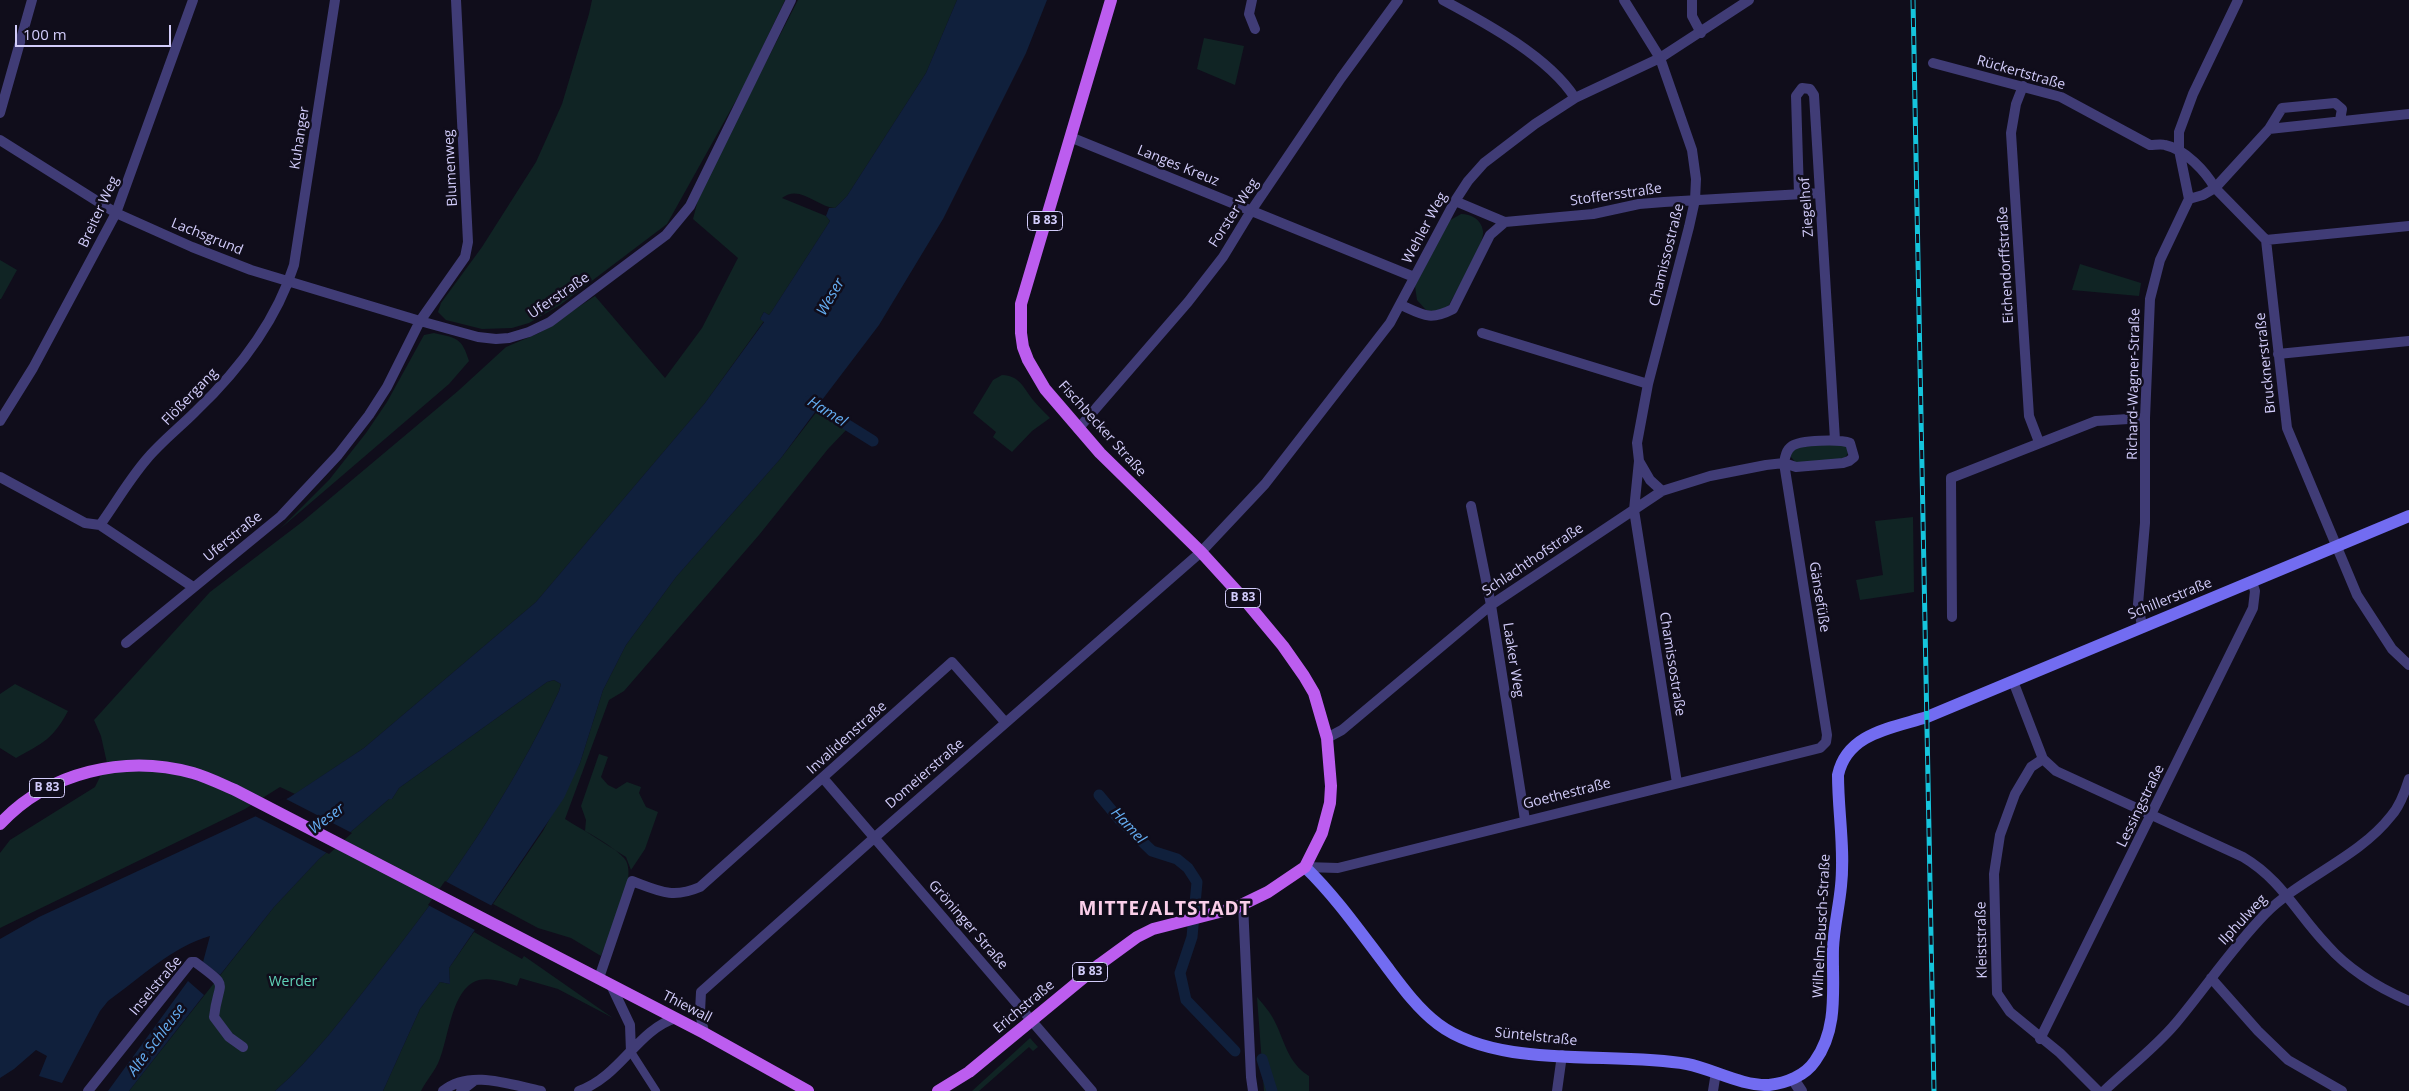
<!DOCTYPE html>
<meta charset="utf-8">
<style>
body{margin:0}
#map{position:relative;width:2409px;height:1091px;overflow:hidden;background:#100d1b;font-family:"Open Sans",sans-serif}
canvas{display:block}
.scale{position:absolute;left:15px;top:25px;width:156px;height:22px;box-sizing:border-box;border:2px solid #d2ccfa;border-top:0;padding-left:6px;font-size:15px;line-height:18px;white-space:nowrap;color:#d2ccfa;-webkit-text-stroke:4px #100d1b;paint-order:stroke}
</style>
<div id="map">
<canvas width="2409" height="1091"></canvas>
<div class="scale">100 m</div>
</div>
<script>
const c = document.querySelector('canvas').getContext('2d');
c.lineJoin = 'round';
function fillPath(path, color) {
  c.fillStyle = color;
  c.fill(path, 'evenodd');
}
function strokePath(path, color, width, dash) {
  c.strokeStyle = color;
  c.lineWidth = width;
  c.lineCap = dash ? 'butt' : 'round';
  c.setLineDash(dash || []);
  c.stroke(path);
}
function write(font, color, halo, rows, align = 'center') {
  c.font = font + ' "Open Sans",sans-serif';
  c.lineWidth = 5;
  c.setLineDash([]);
  c.textBaseline = 'middle';
  c.strokeStyle = halo;
  c.fillStyle = color;
  for (const [text, x, y, turn = 0] of rows) {
    c.save();
    c.translate(x, y);
    c.rotate((+turn || 0) * Math.PI / 180);
    c.textAlign = isNaN(turn) ? turn : align;
    if (halo) c.strokeText(text, 0, 0);
    c.fillText(text, 0, 0);
    c.restore();
  }
}
const green = new Path2D(`
 M592 0H785L744 86 667 224 560 305 529 323 512 328 482 329 446 320 438 312 441 303 482 247 536 162 562 104 589 14Z
 M798 0H957L926 73 847 196 835 208C817 207 800 184 782 198L826 216 830 221 772 311 769 315 764 312 760 319 764 321 705 403 536 602 364 748 295 794 280 787 245 809 0 928V853L10 840 95 787 107 763 101 736 94 720 210 592 302 522 458 391 506 347 539 333 595 296 665 378 702 328 738 258 693 219 701 188Z
 M1204 38 1244 46 1235 85 1197 69Z
 M1461 214C1471 214 1481 219 1483 231 1485 244 1456 292 1449 305L1442 310 1434 312 1426 310 1417 300 1415 286 1447 222Z
 M0 260 17 270 1 299H0Z
 M2080 264 2141 283 2139 296 2072 290Z
 M434 333C457 338 462 338 469 361L449 384 280 529 329 480 366 433 387 402 424 335Z
 M1002 375C1020 376 1023 387 1033 400 1038 406 1044 412 1050 418L1032 431 1012 452 993 437 996 432 973 413 993 380Z
 M818 410 848 428 828 449 759 535 637 676 624 691 609 700 565 819C582 830 610 843 624 858 640 876 609 935 601 956L571 938 538 928 493 904 543 831 580 763 603 690 626 645 676 577 781 458Z
 M1841 443 1846 444 1849 452 1844 459 1796 463 1791 457V452L1799 447Z
 M1913 517 1914 592 1860 600 1856 580 1883 575 1875 521Z
 M554 680 561 684 559 691C511 794 447 886 377 974 345 1015 314 1057 275 1091H129L274 907 319 859 389 799H392L399 788 547 682Z
 M15 684 68 711C53 739 43 743 16 758L0 748V694Z
 M599 754 608 757 601 777 608 785 616 789 627 782 641 787 639 793 646 807 658 812 645 849 631 870 626 857 585 831 586 820 581 806Z
 M474 932 522 959 524 956 613 1018 558 989 520 978 517 986C504 982 485 975 472 983 451 996 448 1040 439 1061 435 1071 426 1081 421 1091H383L420 1009 440 982 450 984 449 968Z
 M1257 997C1263 1004 1270 1012 1274 1020 1285 1041 1287 1062 1309 1076V1091H1264Z
 M1030 1038 1038 1047 1033 1051 1029 1047 979 1091H972Z`);
const water = new Path2D(`
 M957 0H1047L1026 53 943 219 879 325 822 400 820 409 815 412 781 458 676 577 626 645 603 690 580 763 564 798 449 968 450 984 440 982 420 1009 383 1091H275C314 1057 345 1015 377 974 447 886 511 794 559 691L561 684 554 680 547 682 399 788 392 799H389L319 859 274 907 220 975 203 962 210 936C172 947 140 978 108 1001L100 1011 62 1083 39 1076 47 1056 36 1050 14 1069 0 1078V939L39 917 254 817 290 797 364 748 536 602 705 403 764 322 760 319 764 312 769 315 772 311 830 221 826 216 829 208H835L847 196 926 73Z
 M188 981 204 995 129 1091H108Z`);
const pier = new Path2D(`
 M284 798 352 833 329 854 253 815Z
 M445 881 494 907 477 931 428 905Z`);
const canal = new Path2D(`
 M809 401 873 441
 M1099 795 1119 819 1152 851 1177 859 1188 868 1197 882 1192 937 1180 973 1186 1000 1235 1051
 M1262 1059 1272 1091`);
const pedestrian = new Path2D(`
 M631 1052 656 1091`);
const minor = new Path2D(`
 M1252 0 1249 14 1255 29
 M1443 0C1486 23 1549 57 1575 98
 M1624 0 1660 58 1692 150 1696 179 1695 200 1689 227 1648 384 1637 443 1639 461 1634 510 1677 783
 M1692 0V16L1701 33
 M1933 63 2061 97 2150 145C2155 145 2161 144 2165 145 2185 149 2206 172 2215 188L2269 129 2282 108 2335 103 2342 109 2340 120
 M2023 86 2016 104 2011 133 2029 416 2039 442
 M0 113 32 0
 M2269 129 2409 114
 M1070 137 1414 277
 M0 140 116 213 192 247 251 270 420 321 478 337 496 339 509 338 529 332 550 322 666 235 690 206 791 0
 M1799 194 1796 96 1802 88 1810 89 1814 95 1835 440
 M2189 199 2203 195 2215 188 2266 240 2287 428 2357 595 2392 649 2409 665
 M1505 222 1593 214 1639 204 1664 202 1820 193
 M2266 240 2409 226
 M1401 305C1423 315 1430 321 1453 309L1490 235 1505 222 1455 201
 M1482 333 1648 384
 M2278 354 2409 341
 M0 421 33 368 116 213 193 0
 M1078 429 1188 302 1223 257 1251 211 1341 78 1398 0
 M1639 461 1650 480 1662 491
 M0 477 85 523 100 525 193 587
 M1471 506 1491 605 1525 820
 M100 525C115 504 129 480 146 460 160 443 179 428 195 412 238 371 276 322 294 265L335 0
 M1952 617 1951 478 2096 421 2145 418
 M2142 626 2138 604 2145 523V418L2150 299 2160 260 2189 199 2179 150V132L2193 94 2238 0
 M126 643 281 516 338 455 369 415 387 387 420 321 465 257 468 242 456 0
 M2013 681 2043 759 2056 771 2243 857C2282 880 2297 914 2327 945 2349 970 2379 988 2409 1001
 M2043 759 2031 767 2015 794 2000 835 1994 874 1997 993 2010 1012 2060 1053 2098 1091
 M823 778 1092 1091
 M1305 867 1338 868 1820 748 1826 742 1827 735 1784 463C1785 457 1786 450 1792 446 1800 440 1840 439 1850 443L1854 457 1849 461 1843 463 1796 467 1784 463 1766 465 1710 476 1662 491 1491 605 1342 730 1327 738
 M1243 904 1251 1077 1253 1091
 M599 978 632 881C659 891 672 899 700 887L952 662 1005 722
 M2211 978 2258 1031 2288 1060 2342 1091
 M611 985 630 1025 631 1052
 M704 1033 700 1012 701 992 874 838 1201 552 1265 484 1390 323 1455 201 1468 181 1484 163 1535 124 1575 98 1660 58 1749 0
 M2040 1039 2253 608 2255 591 2252 582
 M88 1091 191 962H195C232 989 218 979 214 1017L229 1037 243 1047
 M443 1091C470 1069 511 1085 541 1091
 M461 1091 475 1080
 M579 1091C621 1076 637 1030 676 1018
 M1557 1091 1562 1055
 M1713 1091 1716 1072
 M2104 1091C2127 1069 2155 1048 2176 1023 2206 987 2232 948 2265 914 2302 877 2358 858 2391 816 2400 806 2405 792 2409 779`);
const tertiary = new Path2D(`
 M1793 1079 1801 1091`);
const secondary = new Path2D(`
 M1305 867C1336 897 1361 933 1387 967 1402 987 1418 1009 1438 1024 1499 1070 1612 1051 1687 1064 1713 1069 1741 1086 1769 1085 1786 1083 1805 1076 1815 1061 1839 1028 1832 987 1833 948 1834 927 1839 907 1841 886 1845 849 1838 812 1838 775 1847 733 1892 728 1927 717L2409 516`);
const primary = new Path2D(`
 M0 824C48 772 125 754 193 773 207 777 221 784 235 790L704 1033 808 1091
 M938 1091 969 1072 1100 964 1137 937 1153 929 1235 908 1268 892 1305 867 1322 833 1330 803 1331 786 1327 738 1314 693 1304 676 1283 646 1243 598 1201 552 1100 453 1045 389 1028 360 1023 347 1021 333V304L1111 0`);
const rail = new Path2D(`
 M1913 0 1934 1091`);
const shields = [
 [1045,221,35],
 [1243,598,35],
 [47,788,35],
 [1090,972,35]
];
const shieldNames = [
 ["B 83",1045,221],
 ["B 83",1243,598],
 ["B 83",47,788],
 ["B 83",1090,972]
];
const streetNames = [
 ["Rückertstraße",2021,73,16],
 ["Kuhanger",300,138,-81],
 ["Langes Kreuz",1178,166,22],
 ["Blumenweg",451,168,-93],
 ["Stoffersstraße",1616,195,-8],
 ["Ziegelhof",1807,207,-94],
 ["Breiter Weg",99,212,-65],
 ["Forster Weg",1234,213,-57],
 ["Wehler Weg",1425,228,-62],
 ["Lachsgrund",207,237,22],
 ["Chamissostraße",1667,255,-76],
 ["Eichendorffstraße",2006,265,-93],
 ["Uferstraße",559,296,-34],
 ["Brucknerstraße",2266,363,-96],
 ["Richard-Wagner-Straße",2134,384,-89],
 ["Flößergang",190,397,-46],
 ["Fischbecker Straße",1102,429,48],
 ["Uferstraße",233,537,-39],
 ["Schlachthofstraße",1533,560,-34],
 ["Gänsefüße",1819,597,81],
 ["Schillerstraße",2170,599,-22],
 ["Laaker Weg",1513,660,81],
 ["Chamissostraße",1672,664,81],
 ["Invalidenstraße",847,738,-42],
 ["Domeierstraße",925,774,-41],
 ["Goethestraße",1567,794,-14],
 ["Lessingstraße",2141,806,-64],
 ["Ilphulweg",2243,920,-47],
 ["Gröninger Straße",968,925,49],
 ["Wilhelm-Busch-Straße",1822,926,-87],
 ["Kleiststraße",1982,940,-91],
 ["Inselstraße",156,986,-50],
 ["Thiewall",687,1007,27],
 ["Erichstraße",1024,1007,-40],
 ["Süntelstraße",1536,1037,6]
];
const parkNames = [
 ["Werder",293,982]
];
const waterNames = [
 ["Weser",831,297,-60],
 ["Hamel",827,412,32],
 ["Weser",327,819,-37],
 ["Hamel",1128,826,47],
 ["Alte Schleuse",157,1040,-53]
];
const districtNames = [
 ["MITTE/ALTSTADT",1165,910]
];
fillPath(green, '#102424');
fillPath(water, '#10203c');
fillPath(pier, '#100d1b');
strokePath(canal, '#10203c', 11);
strokePath(pedestrian, '#403c76', 8);
strokePath(minor, '#403c76', 10);
strokePath(tertiary, '#403c76', 12);
strokePath(secondary, '#726cf1', 12);
strokePath(primary, '#bc5def', 12);
strokePath(rail, '#15c4dc', 5);
strokePath(rail, '#100d1b', 3, [9]);
for (const [x, y, w] of shields) {
  const box = new Path2D();
  box.roundRect(x - w / 2, y - 9.5, w, 19, 4);
  c.fillStyle = '#100d1b';
  c.fill(box);
  strokePath(box, '#d2ccfa', 1);
}
write('bold 12px', '#d2ccfa', null, shieldNames);
write('14px', '#d2ccfa', '#100d1b', streetNames);
write('14px', '#60d2b8', '#100d1b', parkNames);
write('italic 15px', '#64acf0', '#100d1b', waterNames);
c.letterSpacing = '1px';
write('bold 19px', '#facee9', '#100d1b', districtNames);
c.letterSpacing = '0px';
</script>
